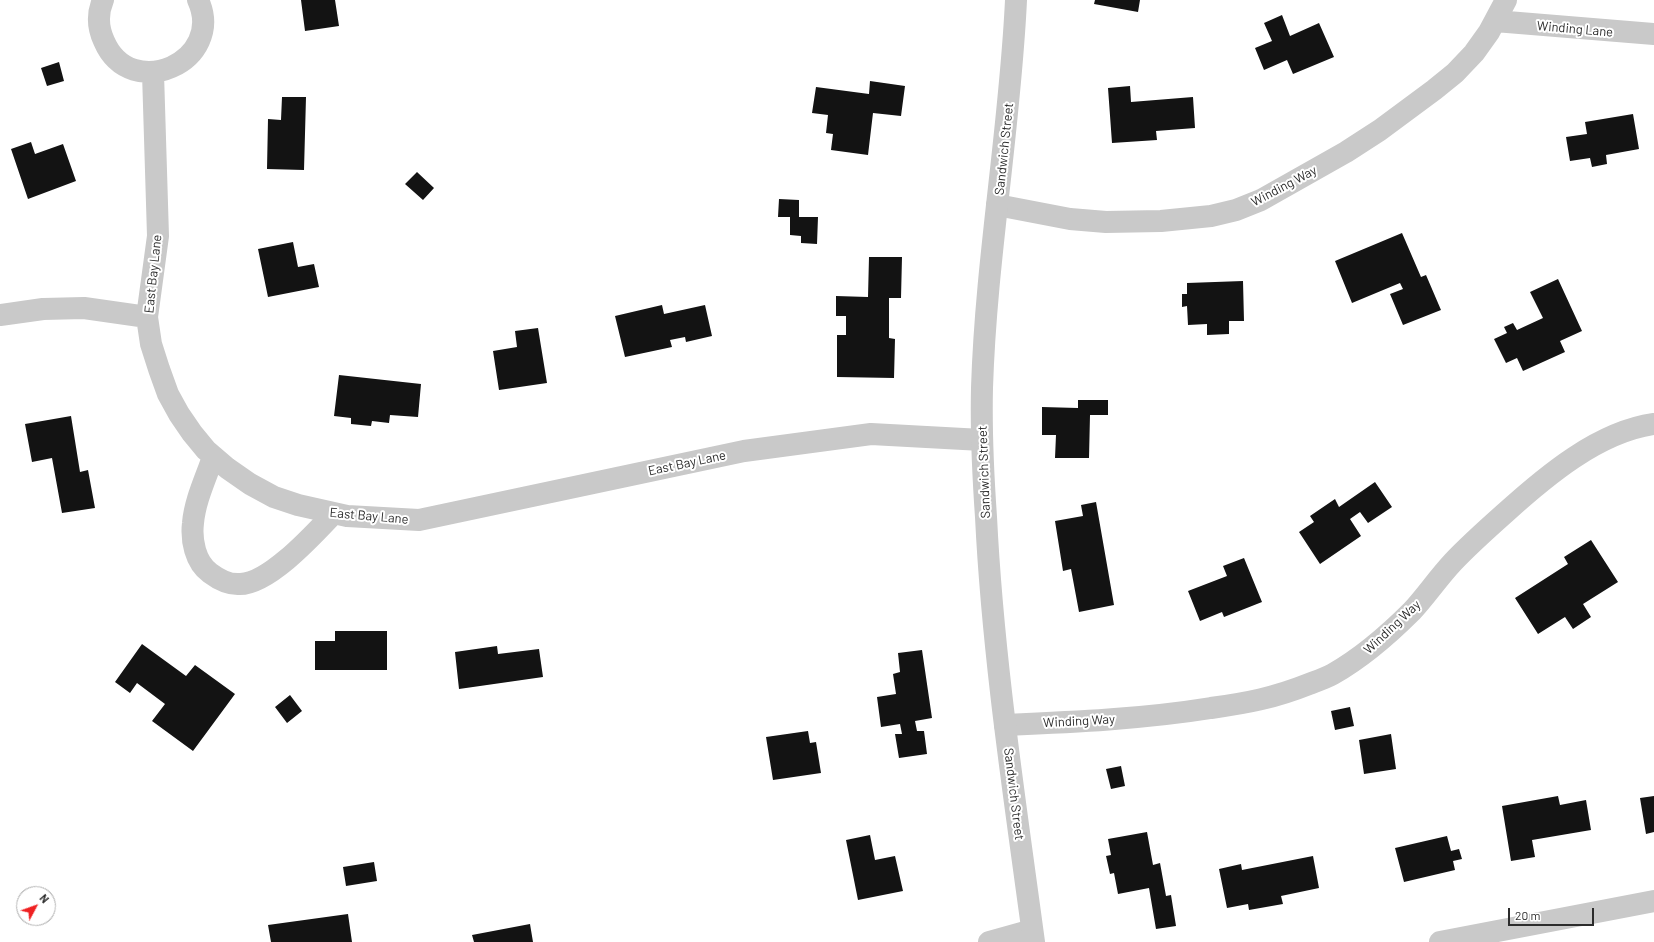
<!DOCTYPE html>
<style>
body{margin:0}
#map{position:relative;width:1654px;height:942px;overflow:hidden;background:#fff;font-family:Barlow,sans-serif}
canvas{display:block}
.north{position:absolute;left:16px;top:886px;width:40px;height:40px;box-sizing:border-box;background:#fff;border:1px solid #ababab;border-radius:50%;rotate:49deg;font-size:11px;font-weight:700;line-height:16px;text-align:center;color:#2c2c2c}
.north::after{content:'';display:block;margin:auto;width:14px;height:18px;background:#ef2122;clip-path:polygon(50% 0,100% 100%,50% 72%,0 100%)}
.scale{position:absolute;left:1508px;top:908px;width:86px;height:18px;box-sizing:border-box;border:2px solid #2c2c2c;border-top:0;padding-left:5px;font-size:12px;line-height:14px;white-space:nowrap;color:#2c2c2c;-webkit-text-stroke:3px #fff;paint-order:stroke}
</style>
<div id="map">
<canvas width="1654" height="942"></canvas>
<div class="north">N</div>
<div class="scale">20 m</div>
</div>
<script>
const c = document.querySelector('canvas').getContext('2d');
c.lineJoin = 'round';
function fillPath(path, color) {
  c.fillStyle = color;
  c.fill(path, 'evenodd');
}
function strokePath(path, color, width, dash) {
  c.strokeStyle = color;
  c.lineWidth = width;
  c.lineCap = dash ? 'butt' : 'round';
  c.setLineDash(dash || []);
  c.stroke(path);
}
function write(font, color, halo, rows, align = 'center') {
  c.font = font + ' Barlow,sans-serif';
  c.lineWidth = 4;
  c.setLineDash([]);
  c.textBaseline = 'middle';
  c.strokeStyle = halo;
  c.fillStyle = color;
  for (const [text, x, y, turn = 0] of rows) {
    c.save();
    c.translate(x, y);
    c.rotate((+turn || 0) * Math.PI / 180);
    c.textAlign = isNaN(turn) ? turn : align;
    if (halo) c.strokeText(text, 0, 0);
    c.fillText(text, 0, 0);
    c.restore();
  }
}
const building = new Path2D(`
 M301 0H335L339 26 305 31Z
 M1095 0H1140L1138 12 1094 4Z
 M1282 15 1290 36 1319 23 1334 57 1293 74 1287 60 1264 70 1255 48 1272 41 1264 23Z
 M59 62 64 81 47 86 41 68Z
 M870 81 905 86 901 116 873 113 868 155 831 150 833 134 826 133 828 115 812 113 816 87 869 94Z
 M1130 86 1131 102 1193 97 1195 128 1156 131 1157 140 1112 143 1108 88Z
 M282 97H306L304 170 267 169 268 119 281 120Z
 M1633 114 1639 149 1606 155 1607 164 1592 167 1590 158 1570 161 1566 137 1587 134 1585 122Z
 M31 142 35 154 63 144 76 181 28 199 11 149Z
 M417 172 434 188 423 200 405 184Z
 M779 199 799 200V217H818L817 244 801 243V236L790 235V217H778Z
 M1402 233 1421 277 1426 275 1441 310 1403 325 1390 294 1403 289 1400 283 1352 303 1335 261Z
 M293 242 298 267 314 264 319 287 268 297 258 249Z
 M869 257H902L901 298H889V338L895 339 894 378 837 377V335H846V316H836V296L868 297Z
 M1558 279 1582 331 1560 341 1565 352 1523 371 1517 358 1506 363 1494 339 1507 333 1504 327 1513 323 1517 330 1543 318 1530 292Z
 M1243 281 1244 321H1229V334L1207 335V324L1188 325 1187 306 1182 307V294H1187V283Z
 M662 305 664 314 705 305 712 336 686 342 685 337 670 340 672 347 625 357 615 316Z
 M538 328 547 383 499 390 493 351 517 347 515 331Z
 M339 375 421 384 418 417 390 415 389 423 372 421 371 426 351 424V418L334 416Z
 M1078 400H1108V415H1090L1089 458H1055L1056 435H1042V407L1078 408Z
 M71 416 80 472 88 470 95 508 62 513 52 458 32 462 25 424Z
 M1375 482 1392 507 1368 523 1360 512 1350 519 1361 536 1320 564 1299 532 1314 522 1310 516 1335 499 1339 507Z
 M1096 502 1114 605 1079 612 1071 569 1063 571 1055 521 1083 516 1081 505Z
 M1591 540 1618 582 1583 604 1591 617 1573 629 1565 617 1538 634 1515 598 1568 564 1564 557Z
 M1244 558 1262 602 1224 617 1222 612 1200 621 1188 591 1227 576 1223 566Z
 M335 631H387V670H315V641H335Z
 M142 644 186 676 195 665 235 694 193 751 152 721 165 704 137 683 130 693 115 682Z
 M497 646 498 654 539 649 543 677 459 689 455 652Z
 M922 650 932 718 915 721 917 731H924L927 754 899 758 895 734H902L900 724 881 727 877 697 896 694 893 674 900 672 898 653Z
 M290 695 302 711 287 723 275 707Z
 M1350 707 1354 726 1335 730 1331 711Z
 M808 731 810 743 816 742 821 773 773 780 766 737Z
 M1391 734 1396 769 1364 774 1359 740Z
 M1121 766 1125 786 1111 789 1106 769Z
 M1558 796 1560 805 1586 800 1591 830 1532 840 1535 857 1511 861 1502 806Z
 M1654 796V832L1646 834 1640 798Z
 M1147 832 1153 865 1160 863 1166 896 1171 895 1176 926 1156 929 1149 888 1118 894 1114 873 1110 874 1106 856 1111 855 1108 839Z
 M870 835 875 860 895 856 903 891 858 900 846 840Z
 M1447 836 1451 851 1459 849 1462 859 1453 861 1455 870 1404 882 1395 848Z
 M1313 856 1319 888 1281 896 1283 904 1249 910 1248 904 1227 908 1219 869 1241 864 1242 870Z
 M374 862 377 881 346 886 343 867Z
 M348 914 352 942H271L268 925Z
 M530 924 533 942H474L472 935Z`);
const minor = new Path2D(`
 M103 0C97 14 98 28 104 41 131 104 226 61 198 0
 M1495 21 1654 34
 M153 73 158 236 147 317 151 344 159 369 168 394 179 414 192 433 206 450 227 468 250 484 274 497 298 505 347 516 419 520 744 451 871 434 982 440
 M997 205 1070 219 1106 222 1161 221 1211 216 1236 210 1261 200 1346 152 1380 130 1434 90 1455 73 1474 53 1489 32 1506 0
 M0 315 43 309 84 308 147 317
 M213 457C206 478 195 500 193 523 191 540 195 562 210 573 218 579 229 585 240 584 269 584 314 534 333 514
 M1005 725C1074 722 1143 719 1211 708 1247 703 1274 698 1309 684 1317 681 1326 678 1333 674 1363 657 1388 635 1412 611 1426 596 1438 578 1453 562 1469 545 1487 529 1505 513 1546 476 1598 432 1654 424
 M989 942 1032 930
 M1440 942 1654 901`);
const tertiary = new Path2D(`
 M1016 0C1010 130 986 258 982 388 981 431 983 474 986 517 993 659 1015 801 1034 942`);
const streetNames = [
 ["Winding Lane",1575,29,5],
 ["Sandwich Street",1004,149,-84],
 ["Winding Way",1284,186,-28],
 ["East Bay Lane",153,274,-84],
 ["East Bay Lane",687,463,-12],
 ["Sandwich Street",984,472,-92],
 ["East Bay Lane",369,516,5],
 ["Winding Way",1392,627,-43],
 ["Winding Way",1079,721,-3],
 ["Sandwich Street",1014,794,83]
];
fillPath(building, '#131313');
strokePath(minor, '#c9c9c9', 22);
strokePath(tertiary, '#c9c9c9', 22);
write('13px', '#2c2c2c', '#fff', streetNames);
</script>
